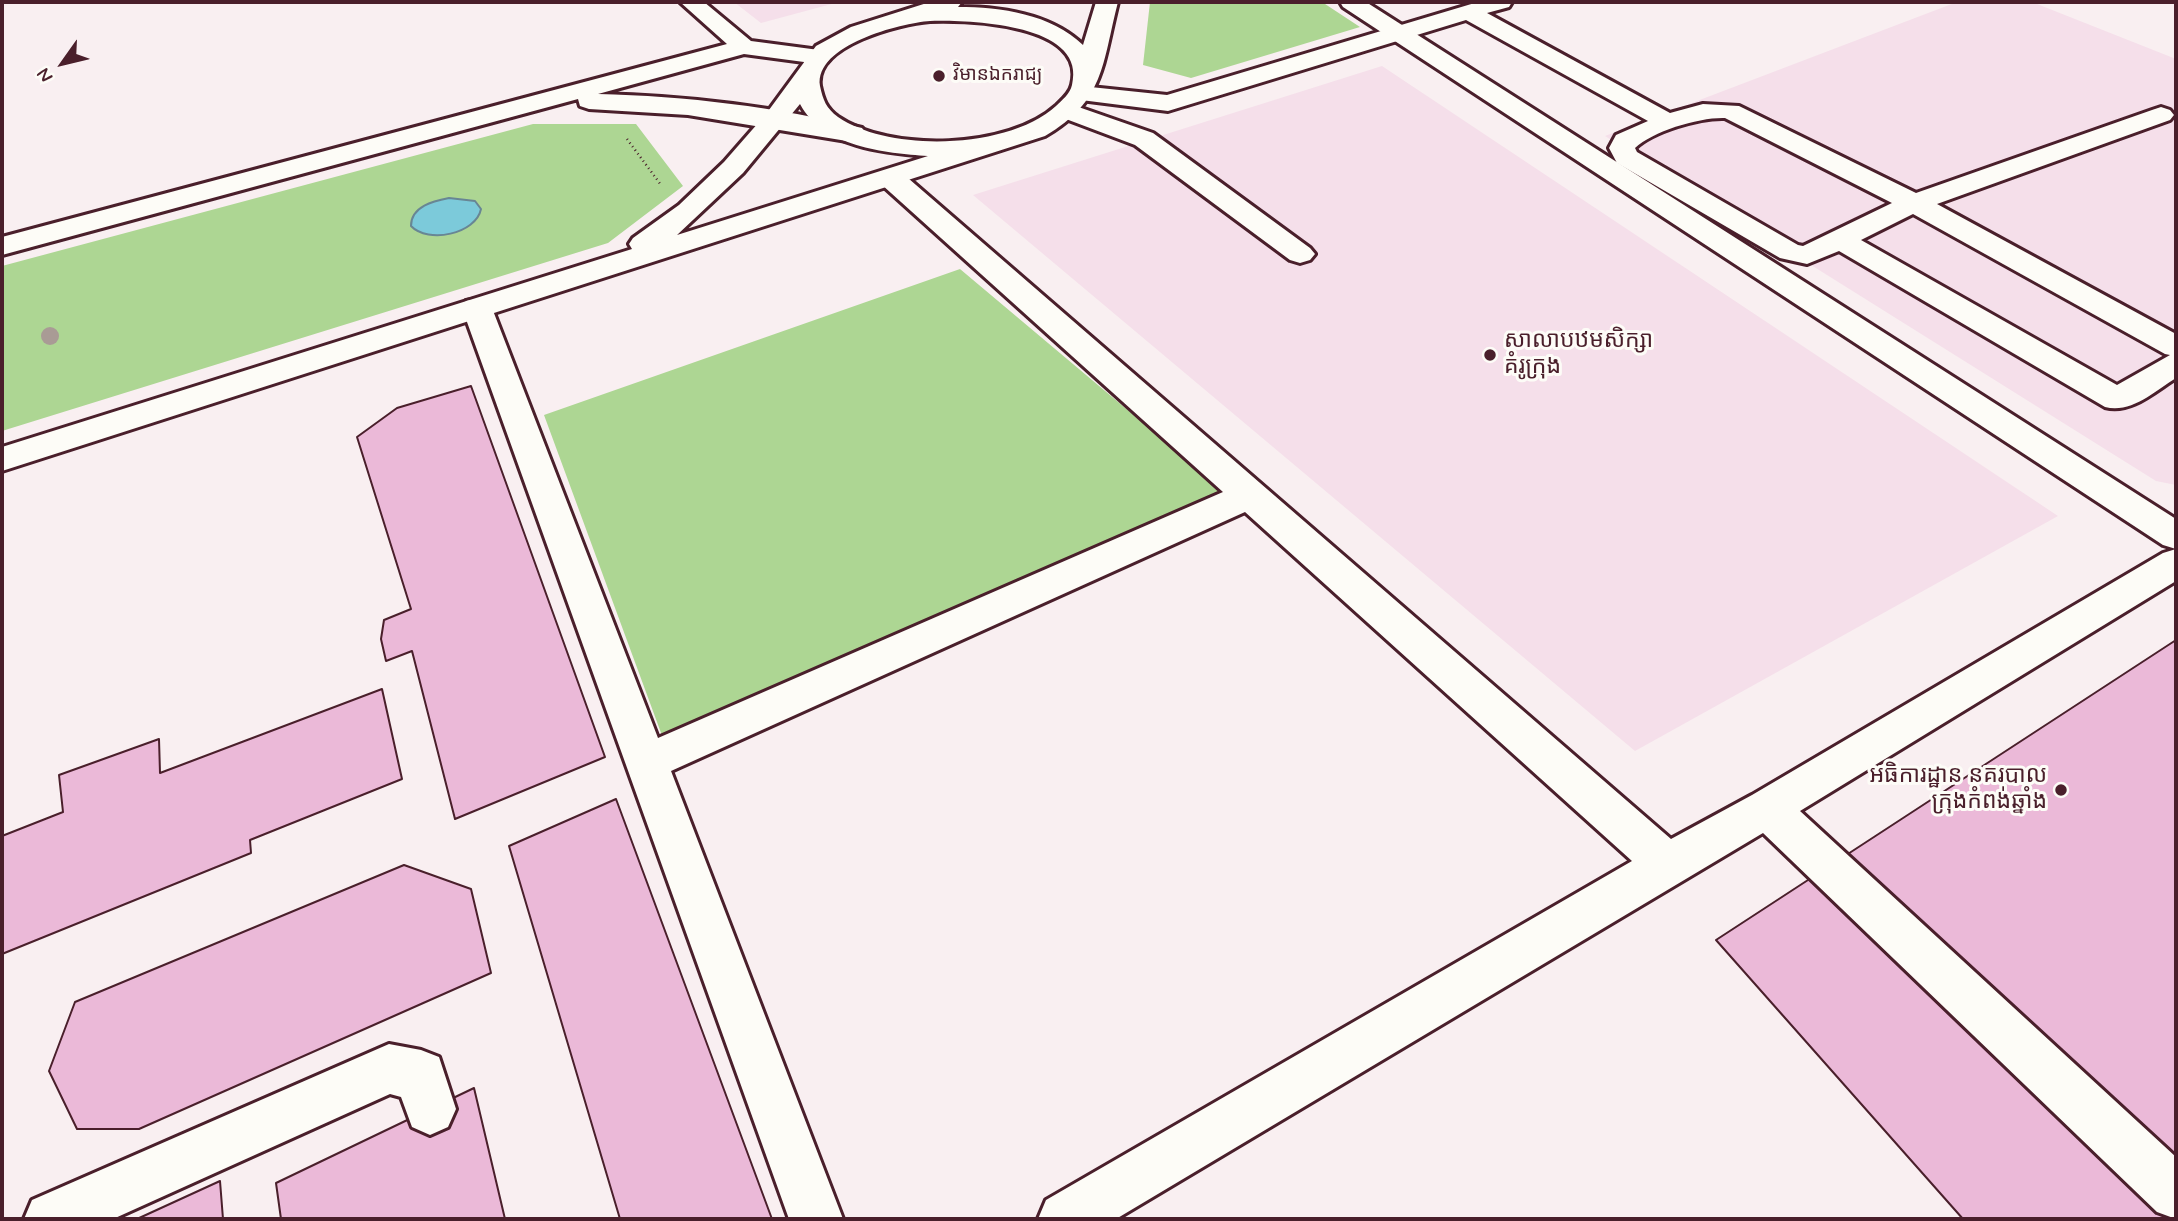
<!DOCTYPE html>
<meta charset="utf-8">
<style>
body{margin:0}
#map{position:relative;width:2178px;height:1221px;overflow:hidden;background:#f9eff1;font-family:Mynerve,sans-serif}
canvas{display:block}
.frame{position:absolute;inset:0;border:4px solid #4a1f2b;pointer-events:none}
.north{position:absolute;left:28px;top:28px;width:70px;height:70px;-webkit-text-stroke:5px #fdfcf7;paint-order:stroke;rotate:236deg;font-size:19px;font-weight:700;line-height:28px;text-align:center;color:#4a1f2b}
.north::after{content:'';display:block;margin:auto;width:24px;height:32px;background:#4a1f2b;clip-path:polygon(50% 0,100% 100%,50% 72%,0 100%)}
</style>
<div id="map">
<canvas width="2178" height="1221"></canvas>
<div class="frame"></div>
<div class="north">N</div>
</div>
<script>
const c = document.querySelector('canvas').getContext('2d');
c.lineJoin = 'round';
function fillPath(path, color) {
  c.fillStyle = color;
  c.fill(path, 'evenodd');
}
function strokePath(path, color, width, dash) {
  c.strokeStyle = color;
  c.lineWidth = width;
  c.lineCap = dash ? 'butt' : 'round';
  c.setLineDash(dash || []);
  c.stroke(path);
}
function write(font, color, halo, rows, align = 'center') {
  c.font = font + ' Mynerve,"Noto Sans Khmer",sans-serif';
  c.lineWidth = 6;
  c.setLineDash([]);
  c.textBaseline = 'middle';
  c.strokeStyle = halo;
  c.fillStyle = color;
  for (const [text, x, y, turn = 0] of rows) {
    c.save();
    c.translate(x, y);
    c.rotate((+turn || 0) * Math.PI / 180);
    c.textAlign = isNaN(turn) ? turn : align;
    if (halo) c.strokeText(text, 0, 0);
    c.fillText(text, 0, 0);
    c.restore();
  }
}
const built = new Path2D(`
 M734 2H839L761 23Z
 M1957 2H2032L2176 59V485L2156 481 1605 136Z
 M1382 66 2058 516 1635 751 973 195Z`);
const green = new Path2D(`
 M1150 2H1322L1360 27 1191 78 1143 65Z
 M533 124H636L683 186 608 243 2 431V266Z
 M960 269 1224 491 664 741 544 415Z`);
const water = new Path2D(`
 M449 198 475 201 481 209C476 234 428 244 411 226 411 206 434 201 449 198Z`);
const building = new Path2D(`
 M471 386 605 757 455 819 412 651 386 661 381 639 384 620 411 609 357 437 397 408Z
 M2176 640V1219H1963L1716 940Z
 M382 689 402 779 250 840 251 853 2 954V836L63 812 59 775 159 739 160 773Z
 M616 799 772 1219H620L509 846Z
 M404 865 471 889 491 973 139 1129H77L49 1071 75 1002Z
 M474 1088 505 1219H281L276 1183Z
 M220 1181 223 1219H137Z`);
const path = new Path2D(`
 M627 139 661 185`);
const minor = new Path2D(`
 M680 2H704L751 41 819 50 827 52 831 57 827 62 819 64 744 54 598 94C686 96 777 107 862 128L866 134 862 140 853 142 688 115 589 109 580 106 578 99 2 255V237L727 44Z
 M1478 2H1512L1509 7 1487 13 1670 113 1703 104 1739 106 1916 193 2152 110 2161 107 2170 110 2174 115 2170 120 1937 204 2176 334V378C2155 391 2131 414 2105 407L1839 251 1807 264 1780 258 1617 163 1609 148 1616 135 1648 121 1466 20 1168 111 1081 100 1072 98 1069 93 1072 88 1081 86 1167 95ZM1725 118 1892 203 1803 246 1798 245 1637 152 1635 148C1653 131 1700 117 1725 118ZM1913 214 2165 354 2170 355 2117 385 1861 240Z
 M1067 103 1153 133 1310 248 1315 254 1310 260 1300 263 1290 260 1135 145 1058 116 1054 111 1058 106Z
 M891 170 901 172 1671 839 1752 795 2163 553 2176 549V581L1800 811 2176 1157V1219L2157 1212 1763 833 1116 1219H1038L1046 1200 1632 861 1245 512 671 771 843 1219H789L462 308 466 301 477 299 488 301 492 308 658 738 1223 492 881 184 877 178 881 172Z
 M389 1044 421 1050 439 1057 456 1109 448 1127 430 1135 412 1127 401 1097 390 1094 113 1219H24L32 1200Z`);
const major = new Path2D(`
 M930 2H962L958 7C1001 7 1051 14 1083 45L1096 2H1118C1102 64 1105 101 1045 136L2 471V447L632 249 629 244 633 238 679 205 724 162 766 114 816 46 851 27ZM930 21C967 20 1088 23 1072 85 1070 94 1062 100 1056 106 1009 149 890 153 838 117 826 108 823 100 820 86 814 45 901 23 930 21ZM800 104C823 147 885 153 928 156L677 235 743 173Z
 M1340 2H1366L2176 519V549L2163 545 1343 7Z`);
const trees = [
 [50,336]
];
const markers = [
 [939,76,7,"#4a1f2b"],
 [1490,355,7,"#4a1f2b"],
 [2061,790,7,"#4a1f2b"]
];
const farPoinames = [
 ["វិមានឯករាជ្យ",953,76]
];
const poiNames = [
 ["សាលាបឋមសិក្សា",1504,342],
 ["គំរូក្រុង",1504,368],
 ["អធិការដ្ឋាន នគរបាល",2047,777,"right"],
 ["ក្រុងកំពង់ឆ្នាំង",2047,803,"right"]
];
fillPath(built, '#f5dfea');
fillPath(green, '#add693');
fillPath(water, '#7ccada');
strokePath(water, '#688694', 2);
fillPath(building, '#ebb9d8');
strokePath(building, '#4a1f2b', 2);
strokePath(minor, '#4a1f2b', 6);
strokePath(major, '#4a1f2b', 6);
strokePath(path, '#4a1f2b', 2.5, [1, 3.5]);
fillPath(minor, '#fdfcf7');
fillPath(major, '#fdfcf7');
c.fillStyle = '#a99b95';
for (const [x, y] of trees) {
  c.beginPath();
  c.arc(x, y, 9, 0, 2 * Math.PI);
  c.fill();
}
for (const [x, y, r, color] of markers) {
  const dot = new Path2D();
  dot.arc(x, y, r, 0, 2 * Math.PI);
  c.fillStyle = color;
  c.fill(dot);
  strokePath(dot, '#fdfcf7', 2.5);
}
write('19px', '#4a1f2b', '#fdfcf7', farPoinames, 'left');
write('23px', '#4a1f2b', '#fdfcf7', poiNames, 'left');
</script>
